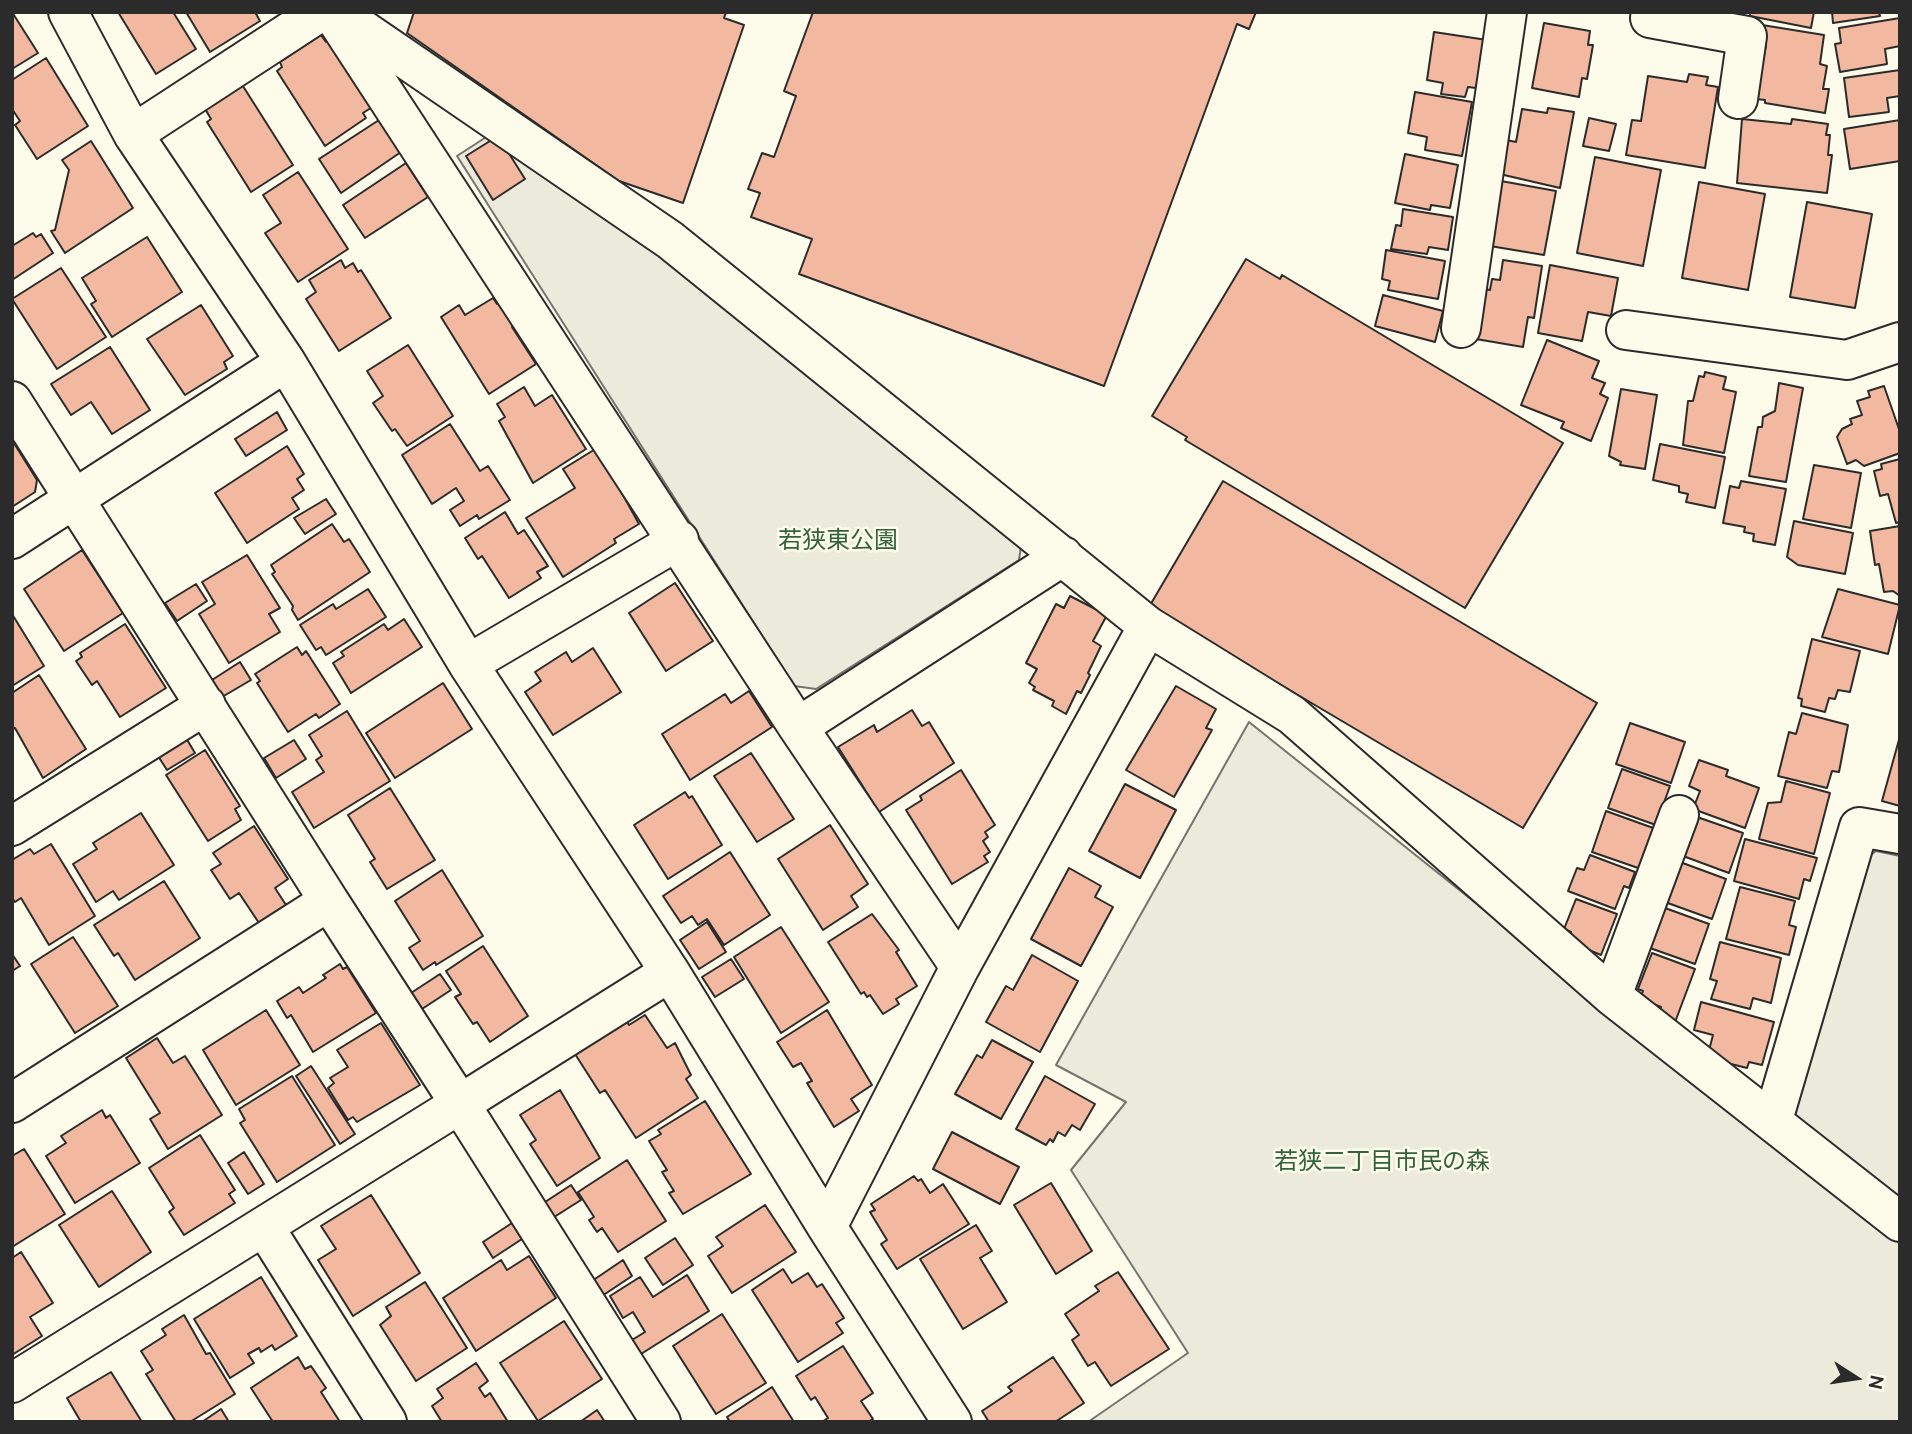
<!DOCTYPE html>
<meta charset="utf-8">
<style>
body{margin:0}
#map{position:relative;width:1912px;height:1434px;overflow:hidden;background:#fdfbea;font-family:Ubuntu,sans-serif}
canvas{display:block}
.frame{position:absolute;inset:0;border:14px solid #2b2b2b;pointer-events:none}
.north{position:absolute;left:1821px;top:1343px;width:70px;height:70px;-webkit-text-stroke:5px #fdfbea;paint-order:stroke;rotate:102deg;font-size:19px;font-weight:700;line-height:28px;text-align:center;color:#2b2b2b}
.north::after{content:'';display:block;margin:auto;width:24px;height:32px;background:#2b2b2b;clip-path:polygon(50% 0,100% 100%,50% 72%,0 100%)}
</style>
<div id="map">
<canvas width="1912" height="1434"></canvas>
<div class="frame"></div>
<div class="north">N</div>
</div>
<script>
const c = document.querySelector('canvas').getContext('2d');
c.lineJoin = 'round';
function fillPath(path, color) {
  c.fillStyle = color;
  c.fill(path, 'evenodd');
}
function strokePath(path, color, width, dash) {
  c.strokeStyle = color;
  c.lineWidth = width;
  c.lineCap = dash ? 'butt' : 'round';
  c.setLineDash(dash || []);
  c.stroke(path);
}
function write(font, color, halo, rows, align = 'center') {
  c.font = font + ' Ubuntu,"Noto Sans JP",sans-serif';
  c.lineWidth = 5;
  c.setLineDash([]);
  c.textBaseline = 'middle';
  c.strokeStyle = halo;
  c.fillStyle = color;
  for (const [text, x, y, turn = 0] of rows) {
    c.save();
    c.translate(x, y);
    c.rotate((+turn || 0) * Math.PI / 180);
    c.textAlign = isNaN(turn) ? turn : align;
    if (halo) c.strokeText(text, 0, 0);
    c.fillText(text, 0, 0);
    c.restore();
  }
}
const green = new Path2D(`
 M494 132 672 261 1022 540 1019 560 816 689 794 686 457 156Z
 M1249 722 1900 1242V1422H1088L1188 1353 1071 1170 1126 1102 1056 1065Z
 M1876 851 1900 856V1206L1798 1127 1795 1115 1868 857Z`);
const building = new Path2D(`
 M12 12 38 53 12 69Z
 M118 12H173L196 49 156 74Z
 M186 12H255L260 21 210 52Z
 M414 12H726L724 18 744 25 683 203 619 181 407 33Z
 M813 12H1256L1249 29 1237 24 1104 386 799 274 812 239 751 217 760 193 748 189 762 153 774 157 796 96 784 91Z
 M1750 12H1814L1811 28 1750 16Z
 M1832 12H1879L1880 16 1833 23Z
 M1900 18V46L1885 49 1887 64 1840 72 1835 44 1841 43 1839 28Z
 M1544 23 1590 31 1588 45H1593L1587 79 1582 78 1579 97 1532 88Z
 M1762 25 1824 35 1820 64 1827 66 1823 89H1829L1825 113 1765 103V100L1756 99 1766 45 1758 44Z
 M1434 32 1487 40 1476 88 1468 87 1465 97 1441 94 1443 83 1427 80Z
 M321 35 326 42 333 37 377 104 363 113 366 118 325 146 277 71 282 67 280 62Z
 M46 58 88 126 37 159 15 125 20 121 12 109V80Z
 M1900 70V96L1887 98 1889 112 1849 117 1844 78Z
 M1689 74 1708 77 1706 85 1718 87 1705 168 1626 155 1632 120 1641 121 1648 76 1687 82Z
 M241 83 293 165 251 192 207 122 211 119 204 107Z
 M1415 92 1472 102 1462 156 1425 150 1427 137 1408 133Z
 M1548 108 1574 112 1560 188 1491 172 1497 138 1516 142 1522 109 1547 113Z
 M1589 118 1616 124 1609 151 1583 146Z
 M1742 119 1791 124 1792 119 1828 124 1826 135H1830L1828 155H1832L1827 193 1737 183Z
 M379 120 401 152 341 193 319 159Z
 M1900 120V161L1850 169 1844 129Z
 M498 136 525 179 493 200 466 156Z
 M91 141 133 208 65 253 51 231 55 230 69 170 62 160Z
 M1405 154 1458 165 1450 208 1431 205 1430 210 1395 203Z
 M1595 157 1661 170 1643 266 1577 253Z
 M406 163 428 197 365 238 343 205Z
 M298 172 348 249 298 282 265 233 281 223 263 195Z
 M1501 181 1556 191 1544 255 1484 245Z
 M1699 182 1765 194 1748 290 1682 278Z
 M1807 202 1872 214 1855 308 1790 297Z
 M1403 209 1453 217 1448 250 1429 247 1427 254 1391 249 1396 225 1401 226Z
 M33 233 36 237 41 234 53 253 12 280V246Z
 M147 237 182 292 112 337 91 304 96 301 82 278Z
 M1386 250 1445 261 1438 299 1388 290 1390 281 1382 279Z
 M1246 259 1280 279 1282 275 1563 443 1465 608 1185 440 1187 437 1152 416Z
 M341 260 345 268 353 263 358 272 361 270 391 318 339 351 306 299 316 292 309 280Z
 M1503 260 1542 266 1534 318 1528 317 1523 347 1470 338 1478 288 1490 290 1492 279 1500 280Z
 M1550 265 1618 278 1611 316 1588 312 1582 341 1538 333Z
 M61 268 106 337 57 369 12 299Z
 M1383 295 1443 311 1435 342 1375 326Z
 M493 298 497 304 504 300 518 323 512 327 536 364 489 394 441 317 459 305 465 315Z
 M201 305 233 356 224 362 227 369 185 395 147 339Z
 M1547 340 1599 361 1592 378 1605 383 1600 394 1608 398 1591 441 1561 428 1564 422 1521 405Z
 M408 345 453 416 407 446 395 429 392 431 373 403 383 396 367 371Z
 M110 347 150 410 112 434 91 402 71 415 51 384Z
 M1705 372 1726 377 1723 389 1736 392 1724 453 1683 445 1688 401H1693L1699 376 1704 377Z
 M1779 383 1803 388 1786 482 1749 476 1758 427H1762L1763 417 1775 411Z
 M1884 386 1900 432V453L1864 466 1856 460 1847 464 1837 437 1842 429 1852 424 1850 419 1862 415 1857 401 1870 397 1868 391Z
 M524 387 535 406 552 395 586 449 533 483 499 421 505 417 497 404Z
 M1621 389 1657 395 1645 469 1620 465 1621 462 1609 456Z
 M277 412 287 430 246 456 235 439Z
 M450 424 480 471 488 466 510 500 479 519 477 515 460 526 450 510 464 501 456 488 432 504 402 455Z
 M12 440 37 480 35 492 12 507Z
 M1660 444 1725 457 1715 508 1686 502 1688 494 1679 492V486L1653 480Z
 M287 446 304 474 297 479 304 490 292 498 299 509 247 543 215 493Z
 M597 448 639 524 614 539 616 543 563 577 526 518 575 488 563 469Z
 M1900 459V522L1896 523 1888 494 1880 496 1874 471 1882 469 1881 464Z
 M1814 465 1861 473 1851 528 1803 519Z
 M1223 481 1597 703 1523 828 1149 607Z
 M1741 481 1786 489 1775 545 1753 541 1754 534 1744 532 1745 527 1723 523 1730 486 1739 488Z
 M326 499 336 514 305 534 294 518Z
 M505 512 518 534 524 530 548 566 537 572 541 578 509 598 482 556 478 559 465 538Z
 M1794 521 1853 533 1845 574 1798 565 1787 557Z
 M332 524 344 542 349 539 370 572 298 620 292 610 293 606 272 574 275 572 271 565Z
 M1900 526V596L1893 591 1884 592 1879 564 1875 565 1870 531Z
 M82 550 123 613 64 651 24 589Z
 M247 555 280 608 269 614 280 632 229 663 199 614 215 604 202 582Z
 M675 583 713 641 666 671 629 613Z
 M196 584 207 601 177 621 165 603Z
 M368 589 386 617 326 655 321 647 316 650 300 625 333 604 336 609Z
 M1838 589 1900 605 1888 654 1822 637Z
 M1070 596 1107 615 1093 641 1101 646 1088 673 1090 675 1081 693 1077 691 1066 714 1052 706 1054 701 1033 690 1035 687 1029 683 1037 669 1026 663 1056 604 1064 608Z
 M12 614 44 666 12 686Z
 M404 619 422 647 351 693 333 663 344 656 341 652 384 624 388 630Z
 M125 624 166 688 120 717 97 681 92 685 76 661 82 657 80 653Z
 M1812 639 1860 651 1850 692 1838 690 1835 699 1829 698 1825 712 1801 706 1802 699 1798 698Z
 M297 647 302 655 306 651 340 704 319 718 316 714 288 732 257 683 260 681 255 674Z
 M593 648 621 692 553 735 525 692 541 681 535 672 566 652 572 662Z
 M240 662 251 680 222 697 212 680Z
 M39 675 86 749 43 778 15 728 12 729V693Z
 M443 683 472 729 395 778 366 733Z
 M1176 686 1216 709 1206 728 1212 730 1174 797 1126 770Z
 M749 691 772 727 690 780 662 734 725 694 731 703Z
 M912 710 922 726 929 722 954 763 879 812 838 747 874 725 877 732Z
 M347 711 390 781 314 828 292 792 324 772 316 760 322 756 309 735Z
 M1802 713 1848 725 1839 772 1832 771 1827 788 1778 776 1789 732 1796 734Z
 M1630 723 1685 742 1671 783 1616 764Z
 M1900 736V806L1882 801Z
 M186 738 195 753 167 770 158 756Z
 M294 740 306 759 276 778 264 758Z
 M205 750 240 806 235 809 241 820 208 841 166 775Z
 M751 753 794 819 757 842 714 776Z
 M1699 760 1728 770 1726 776 1759 788 1745 828 1693 809 1700 791 1689 786Z
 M1622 769 1670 786 1656 825 1608 808Z
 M961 770 995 825 985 832 988 837 983 841 990 852 984 856 988 862 952 884 906 810 922 800 920 796Z
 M1786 781 1830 793 1814 854 1759 839 1768 803 1781 802Z
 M1125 784 1176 810 1140 878 1089 851Z
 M390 788 435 860 387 889 370 862 375 859 348 815Z
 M685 792 689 798 692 796 722 845 668 879 634 825Z
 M1606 811 1656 829 1641 869 1592 852Z
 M141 813 174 865 119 900 113 891 96 902 73 864 97 849 93 843Z
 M1697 817 1743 833 1729 873 1683 856Z
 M830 825 868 884 851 896 858 907 823 930 778 859Z
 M254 826 288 879 275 888 286 905 259 923 239 893 230 899 211 870 221 864 213 853Z
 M1745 839 1817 858 1810 881 1804 879 1799 899 1734 881Z
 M51 844 95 916 49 945 21 898 15 902 12 898V860L30 849 34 854Z
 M730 852 770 915 724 945 707 919 698 925 692 916 681 923 663 896Z
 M1590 855 1635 872 1629 888 1624 886 1615 909 1568 891 1577 868 1584 870Z
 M1680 862 1726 879 1712 919 1665 902Z
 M1069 868 1101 886 1095 897 1113 907 1081 966 1031 939Z
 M442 870 483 936 436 965 435 962 423 970 409 948 420 941 395 901Z
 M164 881 200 938 135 980 118 953 114 956 94 925Z
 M1740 887 1795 901 1789 925 1796 927 1789 955 1726 939Z
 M1576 899 1617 914 1601 955 1567 941 1571 932 1564 929Z
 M1665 908 1709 924 1695 964 1650 948Z
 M872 914 899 950 896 952 917 986 896 999 899 1004 883 1014 870 995 867 997 864 992 861 994 828 942Z
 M707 922 726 952 699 969 680 940Z
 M781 927 829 1002 781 1033 734 957Z
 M73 937 118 1006 75 1033 31 964Z
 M1720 942 1781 958 1771 1003 1753 998 1750 1009 1711 999 1717 981 1710 979Z
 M483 946 528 1016 490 1042 477 1022 473 1024 455 997 461 994 446 971Z
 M1652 953 1695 969 1674 1025 1657 1019 1661 1007 1640 999 1643 991 1638 989Z
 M12 954 20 966 12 971Z
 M1032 955 1078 981 1040 1052 986 1022 1006 986 1013 990Z
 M731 959 744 979 715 997 702 977Z
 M340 964 343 969 347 967 376 1013 313 1052 291 1015 287 1018 277 1001 299 987 303 993 326 978 323 975Z
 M440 974 451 990 422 1009 411 993Z
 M1701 1002 1774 1022 1762 1065 1749 1062 1747 1068 1707 1058 1713 1035 1694 1030Z
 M266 1010 300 1065 236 1105 203 1050Z
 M827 1010 872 1085 851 1099 859 1111 834 1127 807 1083 812 1081 801 1063 793 1067 777 1042Z
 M645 1015 667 1048 675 1043 691 1075 686 1079 698 1098 636 1138 605 1090 600 1093 575 1054 626 1021 629 1025Z
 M381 1023 420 1085 357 1122 353 1117 348 1120 328 1088 334 1083 330 1078 348 1067 337 1050Z
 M157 1038 173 1063 185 1056 222 1115 168 1149 150 1119 160 1113 126 1058Z
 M992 1040 1033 1062 1001 1119 955 1094 977 1055 982 1058Z
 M311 1066 355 1134 340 1144 296 1076Z
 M292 1076 335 1145 277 1182 240 1123 245 1120 239 1109Z
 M1045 1076 1095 1104 1080 1130 1072 1125 1065 1136 1058 1132 1053 1142 1050 1139 1046 1145 1016 1129Z
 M560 1090 600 1158 557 1186 530 1144 536 1140 520 1115Z
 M705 1101 751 1174 683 1214 669 1193 674 1191 662 1172 667 1170 649 1141 661 1134 658 1130Z
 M102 1110 106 1118 110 1115 140 1163 75 1203 46 1156 66 1143 61 1136Z
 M952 1132 1019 1167 1000 1204 933 1169Z
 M200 1135 235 1190 229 1194 235 1203 184 1235 169 1212 174 1208 149 1168Z
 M24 1149 65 1214 12 1247V1156Z
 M244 1152 264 1184 248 1194 228 1163Z
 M627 1160 666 1221 618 1252 602 1228 597 1232 589 1220 594 1217 578 1192Z
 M914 1176 918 1181 921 1179 930 1193 943 1184 969 1224 897 1269 881 1244 887 1240 870 1212 875 1210 871 1204Z
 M1051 1183 1092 1251 1056 1274 1014 1205Z
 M571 1185 581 1200 551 1219 542 1204Z
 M112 1191 151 1252 99 1287 59 1225Z
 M371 1195 420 1273 353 1316 318 1260 336 1249 321 1226Z
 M765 1205 796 1252 732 1293 708 1256 723 1246 716 1237Z
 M512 1223 522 1239 493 1258 483 1242Z
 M976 1225 992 1251 980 1258 1007 1302 963 1329 920 1259Z
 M675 1238 693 1265 663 1285 645 1258Z
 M21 1252 53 1303 30 1317 42 1336 12 1355V1258Z
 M529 1256 556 1298 476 1351 443 1298 501 1260 507 1270Z
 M623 1260 632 1276 602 1296 592 1281Z
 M783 1269 792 1283 808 1273 817 1287 822 1284 844 1318 836 1323 843 1333 798 1362 752 1290Z
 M1118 1272 1169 1349 1111 1386 1095 1362 1088 1366 1072 1340 1079 1335 1065 1314 1099 1291 1095 1286Z
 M687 1275 709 1311 641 1354 632 1340 645 1332 633 1312 623 1318 610 1296 640 1277 653 1297Z
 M261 1277 297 1336 275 1350 272 1345 261 1352 259 1348 248 1354 254 1363 230 1378 194 1319Z
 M425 1282 467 1348 416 1381 380 1325 391 1316 386 1307Z
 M722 1314 766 1383 716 1414 673 1346Z
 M184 1315 206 1354 210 1353 235 1394 190 1422H176L146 1374 153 1370 141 1351 166 1335 162 1329Z
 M564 1321 602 1379 538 1421 500 1363Z
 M843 1346 873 1393 861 1401 873 1419 868 1422H822L828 1418 815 1397 811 1400 796 1376Z
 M298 1357 305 1369 311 1366 326 1388 321 1392 340 1422H273L251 1388Z
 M1053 1357 1084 1403 1055 1422H989L982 1411 1012 1391 1008 1387Z
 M476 1363 488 1381 479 1388 485 1397 490 1393 508 1422H442L432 1406 443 1398 437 1389Z
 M111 1372 142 1422H81L67 1398Z
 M772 1387 794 1422H730L727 1417Z
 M221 1409 229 1422H202Z
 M597 1410 605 1422H580Z`);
const minor = new Path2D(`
 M68 12 133 134 286 362 468 664 670 972 827 1227 952 1422
 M337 12 670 240 1148 626 1292 715 1612 996 1900 1222
 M1650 18 1747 36 1738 99
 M336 19 798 727
 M133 134 320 12
 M1461 328 1507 12
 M1626 330 1847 360 1900 342
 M12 401 329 901
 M12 539 286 362
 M468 664 679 540
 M12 826 206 705
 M960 967 798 727 1063 556
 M1612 996 1679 815
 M12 1103 329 901 460 1104 670 972
 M1773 1120 1859 827 1900 834
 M827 1227 960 967 1148 626
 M265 1228 387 1422
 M12 1383 460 1104 661 1422`);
const parkNames = [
 ["若狭東公園",838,540],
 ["若狭二丁目市民の森",1382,1161]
];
fillPath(green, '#ecebdb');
strokePath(green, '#74746e', 2);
fillPath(building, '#f2b8a0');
strokePath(building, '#2b2b2b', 2);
strokePath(minor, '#2b2b2b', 42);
strokePath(minor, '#fdfbea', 38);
write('24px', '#34623c', '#fdfbea', parkNames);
</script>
